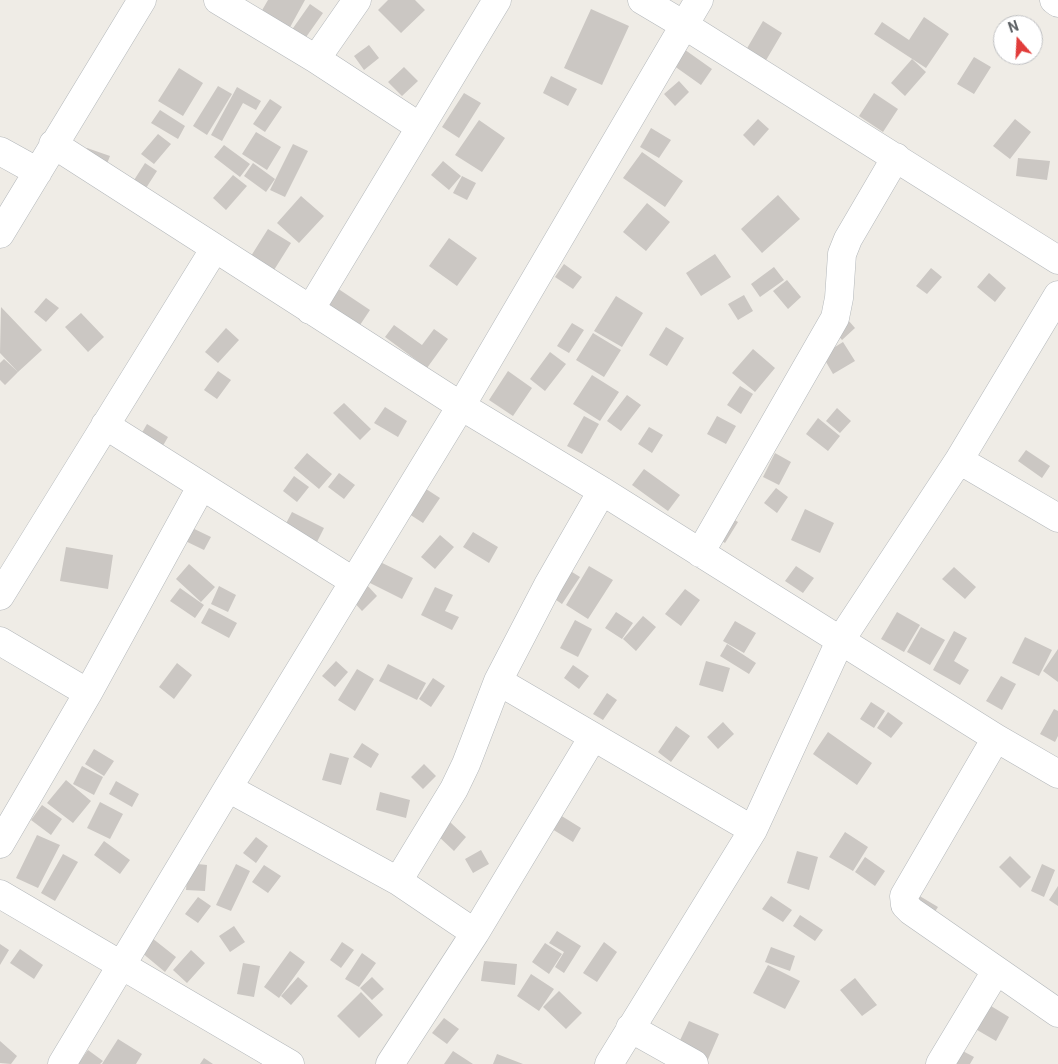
<!DOCTYPE html>
<style>
body{margin:0}
#map{position:relative;width:1058px;height:1064px;overflow:hidden;background:#efece6;font-family:Roboto,sans-serif}
canvas{display:block}
.north{position:absolute;left:993px;top:15px;width:50px;height:50px;box-sizing:border-box;background:#fff;border:1px solid #bfc0c2;border-radius:50%;rotate:341deg;font-size:14px;font-weight:700;line-height:20px;text-align:center;color:#5e6266}
.north::after{content:'';display:block;margin:auto;width:18px;height:22px;background:#e13c3a;clip-path:polygon(50% 0,100% 100%,50% 72%,0 100%)}
</style>
<div id="map">
<canvas width="1058" height="1064"></canvas>
<div class="north">N</div>
</div>
<script>
const c = document.querySelector('canvas').getContext('2d');
c.lineJoin = 'round';
function fillPath(path, color) {
  c.fillStyle = color;
  c.fill(path, 'evenodd');
}
function strokePath(path, color, width, dash) {
  c.strokeStyle = color;
  c.lineWidth = width;
  c.lineCap = dash ? 'butt' : 'round';
  c.setLineDash(dash || []);
  c.stroke(path);
}
const building = new Path2D(`
 M268 0H305L283 40 254 24Z
 M388 0H415L425 10 401 33 378 10Z
 M310 4 323 13 297 50 284 41Z
 M591 9 629 26 602 85 564 68Z
 M924 17 949 34 926 68 874 34 882 22 909 40Z
 M763 21 782 33 765 62 746 50Z
 M369 45 379 58 364 70 354 56Z
 M681 47 712 69 701 85 670 63Z
 M974 57 991 67 974 94 957 84Z
 M912 59 926 72 905 96 891 83Z
 M404 67 418 81 402 96 388 82Z
 M179 68 203 83 183 116 158 101Z
 M551 76 577 89 568 106 543 93Z
 M679 81 689 92 675 106 664 94Z
 M218 86 232 94 207 135 193 126Z
 M237 87 261 101 256 110 243 103 222 141 211 135Z
 M464 93 481 103 459 138 442 127Z
 M874 93 898 109 883 132 859 116Z
 M270 99 282 107 265 132 253 124Z
 M160 110 185 126 178 139 151 123Z
 M758 119 769 129 754 146 743 135Z
 M1015 119 1031 132 1010 159 993 146Z
 M479 120 505 138 482 172 455 155Z
 M651 128 671 140 659 158 640 147Z
 M256 132 281 147 267 170 242 154Z
 M158 134 171 144 154 164 141 154Z
 M293 144 308 151 285 197 270 190Z
 M224 145 250 164 240 177 214 157Z
 M87 148 110 156 103 174 81 166Z
 M642 152 683 181 665 207 623 178Z
 M1018 158 1050 161 1047 180 1016 176Z
 M443 161 461 176 449 190 431 175Z
 M145 163 157 171 139 199 127 191Z
 M253 163 275 179 266 192 244 176Z
 M233 175 247 186 226 210 213 198Z
 M462 176 476 183 467 200 453 193Z
 M778 195 800 219 762 253 741 229Z
 M301 196 324 216 299 243 277 223Z
 M647 203 670 222 646 251 623 232Z
 M268 229 291 243 274 270 251 256Z
 M449 238 477 258 457 286 429 266Z
 M715 254 731 277 701 296 686 273Z
 M564 264 582 277 573 289 555 277Z
 M774 267 784 280 760 297 751 284Z
 M931 268 942 277 927 294 916 286Z
 M989 273 1006 288 995 302 977 287Z
 M787 280 801 297 788 309 773 291Z
 M337 288 370 310 360 325 327 304Z
 M744 295 753 311 738 320 728 304Z
 M616 296 643 313 622 347 594 331Z
 M46 298 59 308 46 322 34 312Z
 M1 307 42 350 18 372 0 353Z
 M81 313 104 337 88 352 65 327Z
 M842 313 855 328 842 340 829 325Z
 M572 323 584 330 569 353 557 346Z
 M394 325 422 345 434 329 448 339 427 368 385 337Z
 M666 327 684 338 667 366 649 355Z
 M226 328 239 340 218 363 205 352Z
 M593 333 621 350 604 377 576 360Z
 M843 342 855 361 833 374 822 355Z
 M753 349 775 368 755 392 732 373Z
 M550 352 566 364 545 391 530 379Z
 M4 359 18 372 5 385 0 380V363Z
 M218 371 231 380 217 399 204 390Z
 M508 371 532 388 513 416 489 400Z
 M592 375 619 392 600 421 573 404Z
 M740 386 753 394 741 414 727 405Z
 M627 395 641 405 621 431 607 421Z
 M344 403 371 429 360 440 333 413Z
 M385 407 407 421 398 437 374 423Z
 M837 408 851 421 840 433 826 421Z
 M584 416 599 424 582 454 567 446Z
 M717 416 736 426 726 444 707 434Z
 M818 418 840 436 828 451 806 434Z
 M147 424 168 437 157 456 136 443Z
 M649 427 663 435 652 453 638 444Z
 M1026 450 1050 466 1042 478 1018 461Z
 M307 453 332 474 319 489 294 468Z
 M775 453 791 462 779 485 763 477Z
 M644 469 680 495 668 511 632 485Z
 M339 473 355 485 344 499 328 487Z
 M294 476 309 487 297 502 283 491Z
 M423 487 440 498 423 523 406 512Z
 M776 488 788 497 777 513 764 503Z
 M805 509 834 523 820 553 791 540Z
 M292 512 324 528 313 550 281 533Z
 M722 513 738 522 725 543 710 533Z
 M184 524 211 537 204 550 177 537Z
 M473 532 498 547 489 563 463 547Z
 M440 535 454 547 435 569 421 557Z
 M66 547 113 555 108 589 60 581Z
 M374 559 413 578 402 599 364 580Z
 M189 564 215 587 201 602 176 579Z
 M561 565 580 577 562 604 543 591Z
 M589 566 613 580 588 619 566 605Z
 M796 566 814 578 803 593 785 581Z
 M954 567 976 587 965 599 942 579Z
 M366 584 377 596 362 611 351 599Z
 M219 586 236 595 228 612 211 604Z
 M435 587 453 595 445 611 459 617 452 630 421 615Z
 M180 588 204 605 195 618 170 601Z
 M685 589 700 600 681 626 665 614Z
 M209 608 237 623 229 638 201 623Z
 M616 612 633 623 622 639 605 628Z
 M897 612 920 625 904 652 881 639Z
 M643 616 656 627 636 651 623 639Z
 M575 620 592 629 578 657 560 648Z
 M735 621 756 633 744 653 723 641Z
 M921 627 945 640 930 665 907 652Z
 M954 631 967 638 954 661 969 670 960 685 933 670Z
 M1025 637 1052 650 1039 676 1012 663Z
 M727 644 756 663 749 674 720 656Z
 M1058 649V682L1043 671Z
 M336 661 348 672 335 687 322 676Z
 M706 661 730 668 723 692 699 685Z
 M177 663 192 675 174 699 159 687Z
 M388 664 426 683 417 700 379 681Z
 M573 665 589 676 579 689 564 678Z
 M357 669 374 679 355 711 338 700Z
 M1001 676 1016 684 1002 710 986 701Z
 M433 678 445 686 431 707 419 699Z
 M607 693 617 700 603 720 593 714Z
 M871 702 885 711 874 728 860 719Z
 M1054 709 1058 711V736L1055 742 1040 734Z
 M888 712 903 723 891 738 877 728Z
 M723 722 734 734 718 749 707 737Z
 M676 726 690 736 671 762 658 752Z
 M828 732 872 763 857 785 813 754Z
 M362 743 379 754 371 768 353 757Z
 M94 749 114 761 104 776 85 764Z
 M330 753 349 758 341 785 322 780Z
 M424 764 436 776 423 789 411 777Z
 M82 766 103 777 94 795 73 784Z
 M66 780 91 801 73 823 47 803Z
 M116 781 139 794 132 807 109 794Z
 M380 792 410 800 406 818 376 810Z
 M100 802 123 814 110 839 87 828Z
 M42 805 62 819 51 835 31 820Z
 M552 810 581 828 573 842 544 824Z
 M450 822 466 837 454 851 437 835Z
 M845 832 868 847 853 871 829 857Z
 M37 835 60 845 38 888 16 878Z
 M256 837 268 846 256 863 243 853Z
 M104 841 130 860 120 874 94 855Z
 M481 850 489 864 473 873 465 859Z
 M797 851 818 857 809 890 787 883Z
 M63 854 78 862 55 901 41 893Z
 M1010 856 1031 877 1020 888 999 867Z
 M865 857 885 871 875 886 855 872Z
 M188 863 207 865 205 891 186 890Z
 M236 864 250 871 231 911 216 905Z
 M1042 864 1055 870 1044 897 1031 891Z
 M264 865 281 876 268 893 252 882Z
 M1058 886V906L1049 900Z
 M913 892 938 907 930 919Z
 M771 896 792 910 783 922 762 909Z
 M198 897 211 906 198 923 185 914Z
 M800 915 823 930 815 941 793 926Z
 M234 926 245 942 230 952 219 936Z
 M557 931 581 946 564 973 555 967 564 952 549 943Z
 M152 938 176 957 165 972 141 952Z
 M342 942 354 950 341 968 330 960Z
 M604 942 617 952 597 982 583 973Z
 M545 943 562 954 549 974 532 962Z
 M0 944 9 950 0 965Z
 M771 947 795 956 790 971 765 962Z
 M20 949 43 965 34 979 10 963Z
 M191 950 205 963 187 983 173 970Z
 M290 951 305 962 279 998 264 987Z
 M362 953 376 963 359 987 345 979Z
 M484 961 517 964 515 985 481 981Z
 M243 963 260 966 254 997 237 994Z
 M768 965 800 981 785 1009 753 993Z
 M531 974 554 989 539 1011 517 996Z
 M298 977 308 986 291 1005 281 996Z
 M372 977 384 989 372 1000 360 988Z
 M855 978 877 1005 862 1016 840 990Z
 M559 991 582 1013 566 1029 543 1007Z
 M361 992 383 1015 359 1038 337 1016Z
 M986 1003 1009 1017 996 1041 972 1027Z
 M444 1018 459 1029 447 1044 432 1033Z
 M689 1021 719 1034 706 1064 675 1051Z
 M118 1039 142 1054 136 1064H102Z
 M0 1041 17 1056 11 1064 0 1063Z
 M959 1049 974 1057 970 1064H950Z
 M88 1050 103 1061 100 1064H78Z
 M453 1051 473 1064H444Z
 M497 1054 523 1064H493Z
 M204 1058 213 1064H200Z`);
const minor = new Path2D(`
 M218 0 316 59 420 127
 M642 0 684 25 1058 260
 M1054 0 1058 3
 M316 59 357 0
 M53 144 461 406 602 491 996 738 1058 774
 M0 151 38 172
 M0 234 142 0
 M310 310 497 0
 M105 425 353 581
 M959 460 1058 518
 M700 553 835 318 839 298 842 254 848 239 896 157
 M0 596 215 248
 M0 641 88 693
 M498 681 753 830
 M996 738 904 896 905 905 911 911 1058 1013
 M228 788 398 881 475 933
 M0 844 88 693 201 487
 M398 881 454 789 466 764 498 681 548 585 602 491
 M0 894 290 1064
 M630 1028 694 1064
 M62 1064 228 788 461 406 699 0
 M390 1064 475 933 593 737
 M609 1064 753 830 840 641 959 460 1058 295
 M940 1064 996 971`);
fillPath(building, '#cbc7c3');
strokePath(minor, '#b3b7ba', 29);
strokePath(minor, '#fff', 28);
</script>
